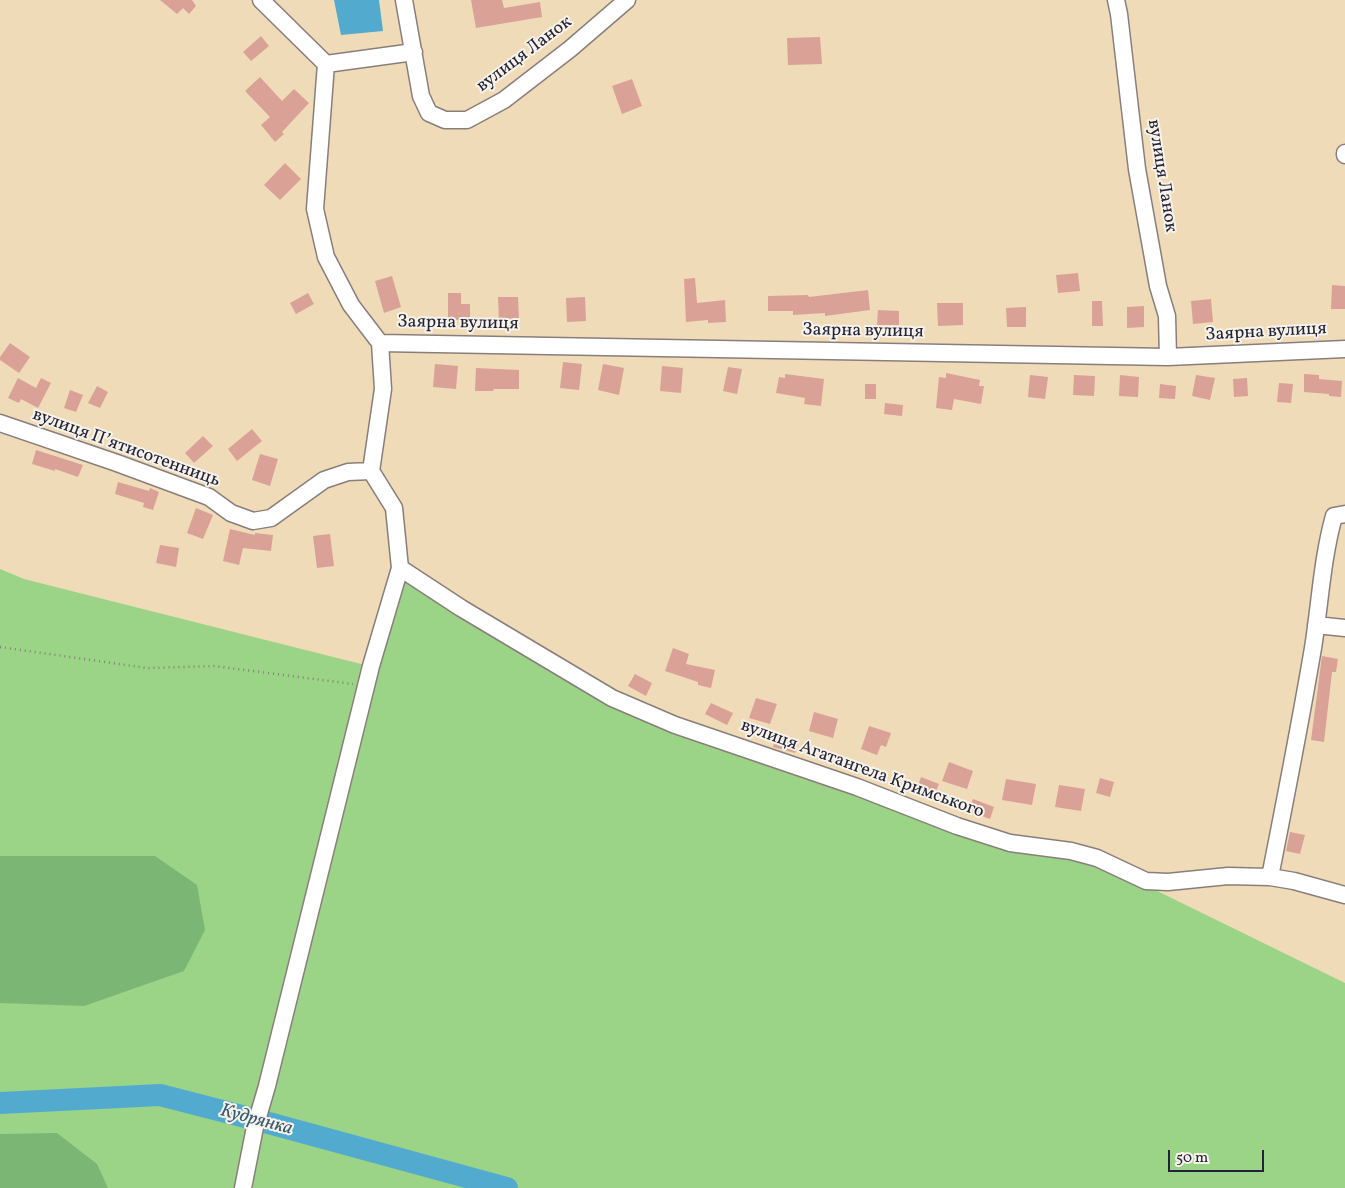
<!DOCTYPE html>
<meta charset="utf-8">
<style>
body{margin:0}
#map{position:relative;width:1345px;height:1188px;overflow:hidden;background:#f0dbb9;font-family:Vollkorn,serif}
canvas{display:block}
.scale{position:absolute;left:1168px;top:1150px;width:96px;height:22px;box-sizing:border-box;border:2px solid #22223b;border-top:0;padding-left:6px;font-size:15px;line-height:18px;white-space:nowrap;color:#22223b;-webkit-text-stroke:4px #f7f3e8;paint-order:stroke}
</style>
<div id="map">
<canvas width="1345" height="1188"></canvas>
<div class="scale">50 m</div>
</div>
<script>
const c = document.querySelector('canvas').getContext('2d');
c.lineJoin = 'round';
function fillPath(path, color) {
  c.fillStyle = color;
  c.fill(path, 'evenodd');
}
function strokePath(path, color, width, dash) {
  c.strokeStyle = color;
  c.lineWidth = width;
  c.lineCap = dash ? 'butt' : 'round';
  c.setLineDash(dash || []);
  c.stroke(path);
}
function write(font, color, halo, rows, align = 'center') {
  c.font = font + ' Vollkorn,serif';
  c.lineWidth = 4;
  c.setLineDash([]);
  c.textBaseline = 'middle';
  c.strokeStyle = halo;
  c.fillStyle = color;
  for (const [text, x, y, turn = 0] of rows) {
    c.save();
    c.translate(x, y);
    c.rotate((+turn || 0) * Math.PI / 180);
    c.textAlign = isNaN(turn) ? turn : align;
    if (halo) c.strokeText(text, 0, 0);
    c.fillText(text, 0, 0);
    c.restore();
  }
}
const green = new Path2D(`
 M0 569 24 579 365 665 237 1188H0Z
 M404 576 611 701 1070 855 1145 885 1345 983V1188H251L259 1146 371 687Z`);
const forest = new Path2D(`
 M0 856H155L197 885 205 930 184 971 84 1006 0 1003Z
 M57 1133 97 1164 108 1188H0V1134Z`);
const water = new Path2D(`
 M334 0H379L383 31 341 35Z`);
const river = new Path2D(`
 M0 1103 160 1095 265 1122 507 1188`);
const building = new Path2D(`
 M160 0H192L196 6 189 14 183 8 177 14Z
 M471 0H502L504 8 540 2 542 17 476 28Z
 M261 36 269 46 251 61 243 52Z
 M820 37 822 64 788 65 787 38Z
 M260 77 282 101 294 89 309 103 282 132 284 134 275 142 261 125 270 117 245 91Z
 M632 79 642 106 622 114 612 86Z
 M285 163 301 179 280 200 264 185Z
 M1078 273 1080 291 1058 293 1056 275Z
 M392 276 401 307 384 313 375 281Z
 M695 278 697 303 725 300 726 322 708 323V320L686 322 684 279Z
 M1332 285 1345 286V309H1331Z
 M868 290 870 310 825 316V313L793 315V311H768V296L808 295 809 297Z
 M308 293 314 304 296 314 290 303Z
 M448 293H461V304H470V320H448Z
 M498 297H518L519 321 499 322Z
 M585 297 586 321 567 322 566 298Z
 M1211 299 1213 322 1193 324 1191 301Z
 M1092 301H1102L1103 326H1092Z
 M937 303H963V325L938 326Z
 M1144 306V327L1127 328V307Z
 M1026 307V327H1007L1006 308Z
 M878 310 899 311V325H877Z
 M10 343 30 357 19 373 0 360V357Z
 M563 362 582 364 579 390 560 388Z
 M435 364 458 366 456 389 433 387Z
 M603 364 624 368 619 395 598 390Z
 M662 366 683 368 681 393 660 391Z
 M728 367 742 369 737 394 723 391Z
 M476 368 519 370V389H494L493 391H475Z
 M946 373 980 380 979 386H984L981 404 954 399 952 410 936 408 939 377 946 378Z
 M785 374 824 379 821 406 804 404 805 398 776 393 779 377 785 378Z
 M1304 374 1319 375V379L1342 381 1341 397 1329 396V394L1304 392Z
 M1030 375 1048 377 1045 399 1028 397Z
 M1074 375 1095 376 1094 396 1073 395Z
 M1120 375 1139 377 1138 397 1119 396Z
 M1196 375 1215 378 1210 400 1192 396Z
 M18 378 36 388 41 378 51 383 38 408 21 399 19 403 8 398Z
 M1247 378 1248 396 1234 397 1233 379Z
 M1279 383 1293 384 1291 403 1277 402Z
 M865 384H876V399H865Z
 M1160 384 1176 386 1175 399 1159 398Z
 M97 386 108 392 100 408 88 403Z
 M70 390 83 395 76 412 64 408Z
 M885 403 903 405 902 416 884 414Z
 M252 429 262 441 237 461 228 449Z
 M203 436 213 446 194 463 185 453Z
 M36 450 83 465 78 477 55 469V471L32 464Z
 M260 454 278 459 270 486 252 480Z
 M118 482 149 491 150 488 159 492 153 510 143 507 144 503 115 494Z
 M196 508 213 515 203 539 187 533Z
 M230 529 255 535V533L273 535 271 551 243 548 239 565 223 561Z
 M330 534 334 566 317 568 313 536Z
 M160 545 179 548 176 567 156 563Z
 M673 648 689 654 686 664 715 670 711 688 698 685V682L665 671Z
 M1322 656 1338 659 1336 672H1332L1324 742 1311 740Z
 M635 674 652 683 646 696 628 686Z
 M756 698 777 704 770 724 749 718Z
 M711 703 733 713 727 725 705 714Z
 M814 712 838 719 833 738 809 731Z
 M869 726 891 733 886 747 881 745 877 755 861 749Z
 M776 736 798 742 795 753 773 747Z
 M949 762 973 771 967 789 942 781Z
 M921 777 939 784 933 798 916 792Z
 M1100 778 1114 782 1110 797 1096 793Z
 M1006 779 1036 784 1032 805 1002 800Z
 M1059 785 1085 789 1081 811 1055 807Z
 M973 799 994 807 990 819 968 811Z
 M1290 832 1305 835 1300 854 1286 851Z`);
const path = new Path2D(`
 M0 647 147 668 214 666 353 684`);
const minor = new Path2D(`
 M404 0 421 96 429 113 445 120H467L504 100 570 49 627 0
 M1116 0 1119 14 1137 169 1158 286 1167 316 1168 357
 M326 64 414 52
 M1345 153V155
 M380 343 1168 357 1345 349
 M0 423 117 463 209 497 231 513 253 521 271 518 324 480 348 472 371 471
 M400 568 461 608 612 698 675 725 857 787 957 826 1010 843 1071 851 1097 858 1146 881 1168 882 1228 876 1270 877 1294 881 1345 895
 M1316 625 1345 628
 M1270 877C1285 801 1300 725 1313 648 1320 604 1322 559 1334 516L1345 514
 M243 1188 255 1127 267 1086 371 666 400 568 394 508 371 471 383 389 380 343 351 305 326 257 315 209 326 64 261 0`);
const streetNames = [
 ["вулиця Ланок",525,55,-37],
 ["вулиця Ланок",1161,176,81],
 ["Заярна вулиця",458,324,1],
 ["Заярна вулиця",863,332,1],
 ["Заярна вулиця",1266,333,-3],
 ["вулиця Пʼятисотенниць",126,449,20],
 ["вулиця Агатангела Кримського",862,770,20]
];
const waterNames = [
 ["Кудрянка",256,1121,15]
];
fillPath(green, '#9bd487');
fillPath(forest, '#7cb674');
fillPath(water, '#52abcf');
strokePath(river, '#52abcf', 22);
fillPath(building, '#daa196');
strokePath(minor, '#897e7a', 19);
strokePath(path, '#897e7a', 2.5, [1, 4]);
strokePath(minor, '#fff', 16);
write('18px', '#22223b', '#f7f3e8', streetNames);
write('italic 19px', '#355976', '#f7f3e8', waterNames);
</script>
